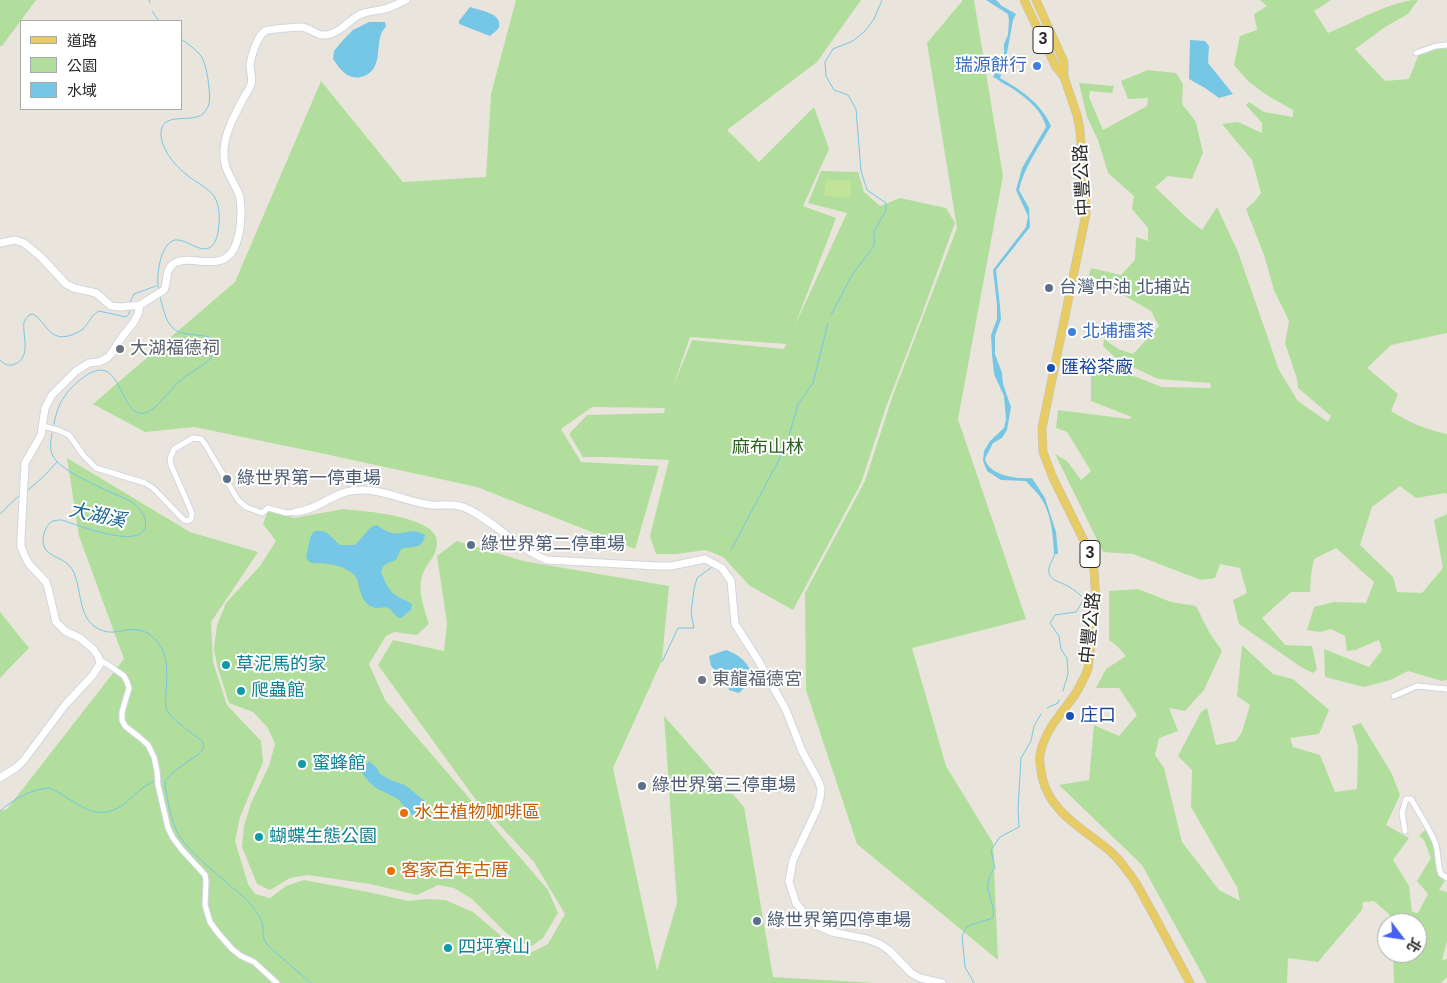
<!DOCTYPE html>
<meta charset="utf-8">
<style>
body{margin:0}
#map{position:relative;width:1447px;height:983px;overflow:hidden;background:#eae5dc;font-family:Arial,"Noto Sans TC",sans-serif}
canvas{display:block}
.legend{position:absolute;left:20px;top:20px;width:162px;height:90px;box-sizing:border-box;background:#fff;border:1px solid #a9a9a9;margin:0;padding:6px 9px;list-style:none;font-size:15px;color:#292929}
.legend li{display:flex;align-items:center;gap:10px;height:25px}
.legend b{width:25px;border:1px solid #a9a9a9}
.north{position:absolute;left:1377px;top:913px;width:50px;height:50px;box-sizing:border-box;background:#fff;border:1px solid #a9a9a9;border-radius:50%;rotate:121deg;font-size:14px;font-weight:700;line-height:20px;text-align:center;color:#292929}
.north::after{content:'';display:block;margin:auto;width:18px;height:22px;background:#4662ed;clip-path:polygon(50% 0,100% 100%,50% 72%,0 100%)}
</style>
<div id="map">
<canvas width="1447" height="983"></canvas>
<ul class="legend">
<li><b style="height:6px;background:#e7cb65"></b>道路</li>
<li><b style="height:14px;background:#b1de9c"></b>公園</li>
<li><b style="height:14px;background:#76c6e6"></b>水域</li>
</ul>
<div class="north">北</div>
</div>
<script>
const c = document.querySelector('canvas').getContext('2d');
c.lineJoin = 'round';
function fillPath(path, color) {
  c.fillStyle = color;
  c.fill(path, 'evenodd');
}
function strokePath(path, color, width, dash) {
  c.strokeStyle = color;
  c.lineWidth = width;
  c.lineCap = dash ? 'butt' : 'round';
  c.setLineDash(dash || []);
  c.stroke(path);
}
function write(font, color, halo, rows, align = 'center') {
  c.font = font + ' Arial,"Noto Sans TC",sans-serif';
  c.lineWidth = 4;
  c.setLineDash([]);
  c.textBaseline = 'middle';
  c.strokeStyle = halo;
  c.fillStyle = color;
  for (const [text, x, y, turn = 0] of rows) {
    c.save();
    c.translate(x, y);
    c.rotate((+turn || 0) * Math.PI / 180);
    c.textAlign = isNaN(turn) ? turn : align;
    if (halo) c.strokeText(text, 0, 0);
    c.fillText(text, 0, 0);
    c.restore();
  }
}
const green = new Path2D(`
 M0 0H36L2 46H0Z
 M516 0H861L817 62 727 130 759 162 814 107 829 149 803 206 836 218 795 325 847 213 808 203 821 171 858 172 864 192 880 206 900 198 946 208 955 223 919 322 886 407 861 483 793 610 750 586 723 557 706 550 676 554H656L650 536 669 460 607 457H583L569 434 587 415 664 413 665 408 592 407 561 429 581 462 659 466 635 549 477 487 325 454 194 427 145 432 93 404 235 282 321 81 403 182 486 177 491 94ZM690 337 786 344 784 349 692 340 673 387Z
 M963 0H974L1003 176 958 419 1026 619 912 648 946 766 993 843 998 960 857 844 806 690 805 593 865 481 893 395 957 228 927 43Z
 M1260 0H1331L1314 11 1328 33C1353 23 1392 0 1418 0L1408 14 1385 27 1355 49 1385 81 1409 79 1420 51 1447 47V333L1391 345 1367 368 1398 394 1391 411C1409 422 1426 430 1447 434V494L1445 493 1416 498 1400 486 1372 507 1360 545 1393 577 1397 592 1422 593 1443 568 1434 520 1447 514V680L1442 681 1408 671 1390 680 1364 687 1325 677 1324 649 1369 667 1382 650 1379 640 1355 650 1347 651 1345 636 1331 629 1320 632 1307 630 1314 607 1334 602 1366 603 1374 582 1336 548 1314 559 1311 575 1310 592H1291L1262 618 1285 645 1312 646 1317 669 1313 673 1301 667 1239 624 1233 600 1247 593 1240 568 1220 564 1215 578 1201 580 1133 554 1103 552 1055 454 1067 461 1081 480 1091 471 1067 432 1056 428 1058 410 1129 419 1132 417 1091 401V373L1118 370 1162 387 1211 388 1210 383 1158 379 1118 360 1103 346 1104 339 1118 349 1133 354 1159 326 1151 311 1089 275 1091 268 1121 275 1135 260 1136 237 1148 241V228L1132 209 1134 196 1108 173 1098 140 1087 117 1079 83 1114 86 1112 93 1090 91 1089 97 1103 130 1147 106 1148 98 1128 99 1121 81 1148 70 1176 73 1183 84 1182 104 1196 122 1203 153 1192 179 1168 176 1155 187 1187 218 1202 230 1217 207 1238 252 1279 370 1298 401 1328 422 1331 416 1298 388 1297 379 1285 343 1289 321 1274 290 1264 255 1246 209 1255 201 1261 193 1252 160 1222 124 1238 122 1262 133V123L1246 105 1249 102 1264 112 1293 117V110L1268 96 1249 82 1234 65 1240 36 1257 30 1254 14 1267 6Z
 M67 458 190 532 258 552 211 622 213 662 227 705 261 741 263 762 240 817 235 841 248 884 255 894 270 898 286 886 304 880 368 892 408 901 426 899 445 900 473 912 507 941 528 954 548 944 565 914 534 862 476 800 378 665 393 640 444 651 447 623 437 556 457 541 523 561 669 586 662 660 613 768 657 971 677 903 664 716 744 807 773 977 875 983H0V811L7 809 124 659 79 536Z
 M343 509C362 511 441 516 437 544 436 556 429 561 424 571 416 588 424 608 429 624L417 635 394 632 386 636 369 664 385 700 548 890 558 913 543 938 532 946 518 942 503 930 472 899 454 888 438 885 417 895 370 884 308 875 290 878 270 890 257 884 242 847 244 826 251 803 269 766 275 744 268 728 253 712 229 703 218 669 214 649 217 625 226 603 260 566 276 541 263 524 268 510 294 518Z
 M1138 589 1171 602 1196 606 1209 632 1222 651 1204 690 1185 711 1169 708 1178 731 1159 738 1155 755 1164 768 1182 842 1219 890 1240 901 1237 887 1191 807 1192 770 1178 756 1201 712 1207 708 1216 745 1236 741 1242 732 1250 705 1237 696 1242 645 1273 674 1293 679 1329 710 1319 734 1290 738 1293 747 1320 755 1335 792 1357 789 1358 747 1352 726 1361 723 1392 774 1400 795 1386 825 1409 838 1393 860 1409 886 1412 912 1418 913 1428 894 1417 881 1431 858 1424 840 1419 836 1425 830 1435 841 1445 880 1439 890 1447 892V941L1442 960 1447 959V977L1441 983H1394L1393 953H1417V923H1391L1390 915 1374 901 1363 902 1362 910 1318 962 1288 958 1287 983H1207L1142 865 1059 785 1089 780 1094 725 1119 736 1137 715 1119 688H1096L1106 669 1126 656 1116 645 1109 640V591Z
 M0 612 29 648 0 678Z`);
const pitch = new Path2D(`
 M826 179 851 181 850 198 824 196Z`);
const water = new Path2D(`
 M986 0H996L1002 6 1016 14 1013 20 1006 58 1000 78C1021 90 1041 103 1051 126 1039 147 1024 167 1019 190L1029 208 1030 227 996 270 1000 306 1001 319 995 336V354L1002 373 1003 384 1011 407 1007 430 1002 438 993 443 985 459C990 476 1016 479 1032 478L1045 498 1056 532 1058 554H1055L1054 553C1053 533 1051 509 1037 493 1034 489 1030 486 1026 481L1001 480 987 471 983 461 984 451 990 441 1004 428 1006 419 1004 396 994 374 992 354 991 335 997 319V305L993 270 1026 227 1028 216 1016 190 1022 168 1046 127C1041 104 1012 88 993 77L1004 58V44L1008 35 1009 20 1008 14Z
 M470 7C478 10 503 13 499 27 498 30 492 34 490 36L459 24V21Z
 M369 22H385L386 26C385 28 383 30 382 32 375 46 384 71 361 77 347 80 340 69 333 59L334 51 343 40 353 30Z
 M1190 40 1205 41 1209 46 1208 63 1233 94 1219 98 1205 88 1189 79Z
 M377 525C381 528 387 532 392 533 404 536 409 526 425 535 422 551 412 545 401 549L396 560C389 563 383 563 381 572 385 581 388 591 397 596 402 600 407 600 412 604L411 610 401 618 397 617 390 609 385 607C372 611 363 603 360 591 358 585 359 580 355 576 346 566 332 564 319 563 316 563 315 564 312 563 309 562 308 560 306 558L310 538 313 532C326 527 330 537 340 545H355L371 527Z
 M726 650C742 656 745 661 754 675L747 685 739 693 729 690 727 683 711 666 709 656Z
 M369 761 376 767 380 774 391 780 405 785 426 802 427 810 423 816 418 818 411 814 398 799 376 788 368 781 361 771Z`);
const stream = new Path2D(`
 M149 0 150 3
 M152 11 159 21
 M1000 81 1007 85
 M159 291C155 279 160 243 175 240 189 238 208 263 217 237 220 224 221 207 214 196 207 187 195 182 187 175 178 168 170 159 165 149 163 144 161 140 161 135 160 110 191 124 203 114 205 111 208 108 209 104 211 95 207 64 201 56 196 49 188 44 181 39
 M130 302 134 294 156 286
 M831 315 852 275 874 246V231L886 210V203L867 190 861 171 856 109 848 95 834 90 826 76 825 62 833 49 853 41 865 31 874 19 882 0
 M0 360C4 364 9 367 15 364 32 357 22 335 24 322 25 319 27 318 29 315L33 314 36 316C47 326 51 340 68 336 73 335 79 332 83 329 89 323 91 315 99 311L126 317 129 314 130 309
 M54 424C57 405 65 392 80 380 120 347 117 406 139 413 144 414 149 412 153 409 164 400 171 388 182 379 190 372 203 367 210 359 213 356 216 350 216 345 213 330 183 339 173 328 165 321 163 307 160 297
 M52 433C51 440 49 449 53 456 61 473 114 493 132 502 140 509 148 517 145 528 138 549 77 525 62 520 58 520 55 520 51 522 44 527 40 543 46 550 55 560 68 558 74 573 81 589 79 615 94 626 117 644 135 613 159 644 169 657 167 677 166 692 166 697 165 703 166 708 169 718 193 734 202 741 205 746 203 749 200 753L173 772 166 780
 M27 491 44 476 57 462
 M0 514 10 504 19 496
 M731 550 782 454 789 436 798 404 813 383 828 323
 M1055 553C1054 559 1050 563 1049 568 1047 580 1060 582 1068 586 1074 590 1080 594 1084 599L1076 612 1055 615 1050 623 1059 636 1061 649 1067 658 1068 674 1063 691
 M662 662 678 628H694L691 613 694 589 697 578 712 567
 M1047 708 1058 703 1059 700
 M165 781V786C168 802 171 823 180 837 189 850 211 870 224 880 233 889 244 896 252 906 257 912 262 920 263 927 263 934 263 938 267 945L311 983
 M0 811C12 800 33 788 50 788 76 800 95 826 124 804 134 796 142 786 155 781
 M974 983 965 967 962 936 966 928 970 925 993 918C996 905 984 891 989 879 990 875 993 871 995 868L991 850 1000 837 1019 827 1018 809 1021 758 1031 741 1034 726 1041 714`);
const street = new Path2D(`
 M1416 53 1436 46 1447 45
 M43 426 58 430 69 435 84 456 96 468 145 483 153 488 184 520 188 521 191 519 192 513 171 465 170 459 174 449 193 438 201 439 205 444 238 500 246 507 262 513 268 508 286 513 296 512
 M100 660 110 666 124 676 127 682 129 688 122 712V720L125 726 139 737 148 745 154 757 157 771 158 785 168 828 173 838 182 850 205 875 206 881 205 905 210 922 218 933 232 949 241 956 254 962 277 983
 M1394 696 1417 686 1447 689
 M1405 831 1402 813 1406 799H1411C1419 813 1429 828 1435 842 1439 853 1437 864 1441 874L1447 878`);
const secondary = new Path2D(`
 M0 243 15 240 24 243 41 257 66 284 74 288 96 293 111 306 121 307 140 305
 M296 512C301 511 307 510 311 508 323 504 334 495 346 492 376 484 404 502 432 505 448 506 454 502 470 510 497 524 519 549 547 560L657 566H671L705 559 722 568 731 581 735 624 758 660 786 710 802 751 819 782 821 789 820 798 817 809 793 860 789 882 796 903 809 920 816 925 832 932 867 939 880 944 890 951 911 973 920 978 942 983
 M0 778 17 767 24 760 65 705 92 676 100 664 98 656 93 649 80 638 65 631 56 622 48 588 46 582 29 564 24 554 21 547V538L25 463 41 435 45 408 52 395 76 371 89 363 99 362 107 358 111 354 122 337 134 322 138 314 140 305 164 290C168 282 165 271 172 265 189 250 226 279 237 241 241 230 243 203 238 192 231 176 223 170 224 150 225 133 234 116 242 101 245 95 249 90 251 84 253 78 250 72 250 65 251 57 257 36 265 31 269 29 297 27 302 27 310 28 316 35 323 35 337 36 348 21 359 15 367 11 377 11 385 9 392 7 399 3 406 0`);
const primary = new Path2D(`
 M1024 0 1056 67 1064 77
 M1036 0 1064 62V77L1077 115 1080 130 1086 214 1042 428 1043 452 1053 478 1092 557 1094 570 1096 602 1088 669C1084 679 1079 688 1074 696 1061 714 1044 731 1040 755 1039 762 1041 770 1042 777 1050 813 1084 829 1110 851 1118 858 1127 870 1134 880 1140 889 1145 900 1151 910 1164 934 1177 958 1190 983`);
const markers = [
 [1037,66,5,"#3f7fe0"],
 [1049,288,5,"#5c6f8a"],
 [1072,332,5,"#3f7fe0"],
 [120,349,5,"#6b7280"],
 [1051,368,5,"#1a4fb4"],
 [227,479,5,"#5c6f8a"],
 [471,545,5,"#5c6f8a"],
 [226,665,5,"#0f9aa8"],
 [702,680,5,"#6b7280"],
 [241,691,5,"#0f9aa8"],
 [1070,716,5,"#1a4fb4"],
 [302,764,5,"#0f9aa8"],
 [642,786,5,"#5c6f8a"],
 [404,813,5,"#e8710a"],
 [259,837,5,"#0f9aa8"],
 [391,871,5,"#e8710a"],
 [757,921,5,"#5c6f8a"],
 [448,948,5,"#0f9aa8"]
];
const shields = [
 [1043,40,20],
 [1090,554,20]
];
const shieldNames = [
 ["3",1043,40],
 ["3",1090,554]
];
const shopNames = [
 ["瑞源餅行",1027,66],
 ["北埔擂茶",1082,332,"left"]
];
const streetNames = [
 ["中豐公路",1083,180,-93],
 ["中豐公路",1091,628,-84]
];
const serviceNames = [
 ["台灣中油 北捕站",1059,288],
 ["綠世界第一停車場",237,479],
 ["綠世界第二停車場",481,545],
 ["綠世界第三停車場",652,786],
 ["綠世界第四停車場",767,921]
];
const worshipNames = [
 ["大湖福德祠",130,349],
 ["東龍福德宮",712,680]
];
const transitNames = [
 ["匯裕茶廠",1061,368],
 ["庄口",1080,716]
];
const parkNames = [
 ["麻布山林",768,448]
];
const cultureNames = [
 ["草泥馬的家",236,665],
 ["爬蟲館",251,691],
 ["蜜蜂館",312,764],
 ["蝴蝶生態公園",269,837],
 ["四坪寮山",458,948]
];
const foodNames = [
 ["水生植物咖啡區",414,813],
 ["客家百年古厝",401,871]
];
const waterNames = [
 ["大湖溪",97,516,12]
];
fillPath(green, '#b1de9c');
fillPath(pitch, '#c2e498');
fillPath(water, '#76c6e6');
strokePath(stream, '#76c6e6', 1);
strokePath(street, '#d1d4e1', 7);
strokePath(secondary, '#d1d4e1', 9);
strokePath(primary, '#c3c3c3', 9);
strokePath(street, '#fff', 5);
strokePath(secondary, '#fff', 7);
strokePath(primary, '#e7cb65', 8);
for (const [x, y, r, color] of markers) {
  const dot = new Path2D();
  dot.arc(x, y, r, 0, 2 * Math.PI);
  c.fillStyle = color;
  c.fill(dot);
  strokePath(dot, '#fff', 2);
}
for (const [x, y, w] of shields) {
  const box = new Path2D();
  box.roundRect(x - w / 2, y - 13.5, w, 27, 4);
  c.fillStyle = '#fff';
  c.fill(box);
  strokePath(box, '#292929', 1);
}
write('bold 16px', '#292929', null, shieldNames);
write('18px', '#366cbe', '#fff', shopNames, 'right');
write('18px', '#292929', '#fff', streetNames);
write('18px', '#4e5e75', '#fff', serviceNames, 'left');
write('18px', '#5b616d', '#fff', worshipNames, 'left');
write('18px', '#164399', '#fff', transitNames, 'left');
write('18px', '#2b611f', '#fff', parkNames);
write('18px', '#0d838f', '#fff', cultureNames, 'left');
write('18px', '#c56008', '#fff', foodNames, 'left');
write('italic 19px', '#166490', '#fff', waterNames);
</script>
